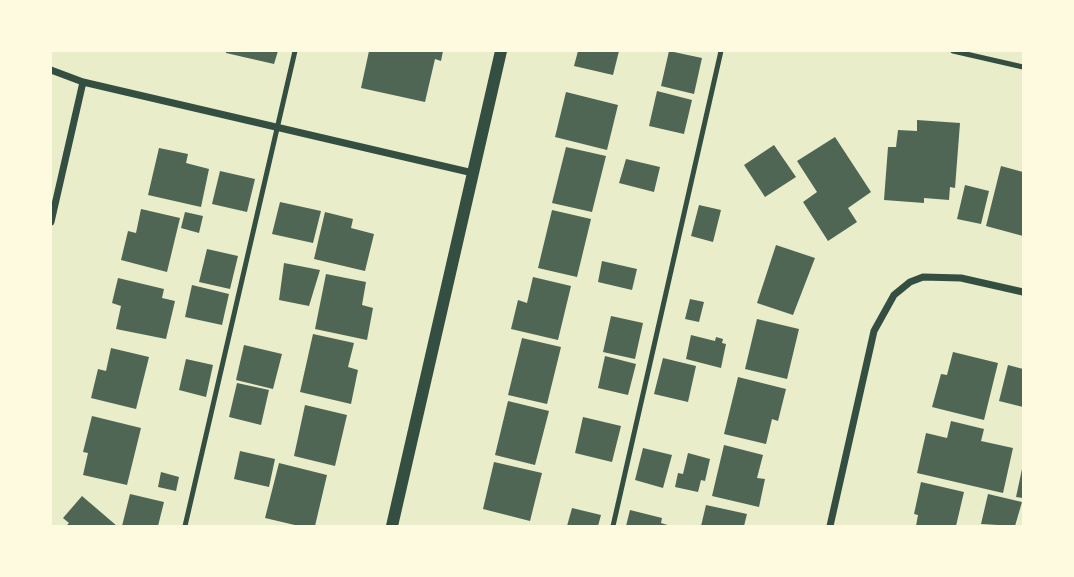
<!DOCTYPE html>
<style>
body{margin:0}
#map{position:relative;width:1074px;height:577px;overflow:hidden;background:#e9edc9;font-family:Overpass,sans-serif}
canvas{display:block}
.frame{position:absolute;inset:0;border:52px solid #fefae0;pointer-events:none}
</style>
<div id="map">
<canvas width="1074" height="577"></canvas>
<div class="frame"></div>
</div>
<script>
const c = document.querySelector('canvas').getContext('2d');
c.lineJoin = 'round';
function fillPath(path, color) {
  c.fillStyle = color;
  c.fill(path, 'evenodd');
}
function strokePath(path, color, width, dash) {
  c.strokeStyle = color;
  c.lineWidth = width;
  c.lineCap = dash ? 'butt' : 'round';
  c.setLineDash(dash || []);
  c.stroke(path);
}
const building = new Path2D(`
 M226 51H278L274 64 226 53Z
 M369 51H443L441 61 435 59 425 102 361 88Z
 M578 51H619L613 75 574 66Z
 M669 51 702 58 694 94 661 86Z
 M657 91 692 100 684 134 649 126Z
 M566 92 618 105 607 150 555 137Z
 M917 120 960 123 955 188 950 187 949 200 924 198V203L884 200 888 147H896L898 130 917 131Z
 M835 137 871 192 848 208 857 222 828 241 803 202 817 192 797 161Z
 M774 145 796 177 765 197 744 165Z
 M566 147 606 156 592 212 552 203Z
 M159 148 188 154 186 163 209 169 201 207 148 195Z
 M626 159 660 167 654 192 619 183Z
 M1001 166 1023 172V236L986 226Z
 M220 171 255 179 247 212 212 204Z
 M965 185 989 191 981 224 957 219Z
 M280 202 321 211 313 243 272 234Z
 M699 205 721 210 713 242 691 236Z
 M141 209 180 218 167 272 121 260 128 231 136 233Z
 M552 210 591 219 577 277 538 268Z
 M185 212 203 216 199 233 181 228Z
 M325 212 353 219 351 228 374 234 365 271 314 259Z
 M776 245 815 258 793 315 757 303Z
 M207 249 238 256 230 289 199 282Z
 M602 261 637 269 632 290 598 282Z
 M284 263 320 270 309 306 279 300Z
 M326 274 366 282 362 305 373 308 367 340 315 329Z
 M533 277 571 286 558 340 511 329 518 300 527 303Z
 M118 278 164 289 162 298 175 301 166 339 116 329 121 306 112 303Z
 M192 285 229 294 222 325 185 317Z
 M690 299 704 302 699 322 685 319Z
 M611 316 643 323 635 359 603 352Z
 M757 319 799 329 787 379 745 369Z
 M313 334 354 343 348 367 358 370 351 404 300 392Z
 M691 335 715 341 716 337 723 339 722 343 726 344 721 368 686 359Z
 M522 338 561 347 547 404 508 395Z
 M244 345 282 354 273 389 236 380Z
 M111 348 149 357 136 409 91 398 98 369 106 371Z
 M953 352 998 363 984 420 932 407 941 374 947 375Z
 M605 356 636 364 628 395 598 388Z
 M663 358 696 366 688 402 654 394Z
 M186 359 213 365 206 397 179 390Z
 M1008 365 1023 369V407L999 401Z
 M738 377 786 389 778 421 772 419 766 444 724 434Z
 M237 383 269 390 261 425 229 417Z
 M508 401 549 411 535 465 495 455Z
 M305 405 347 415 335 466 294 456Z
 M92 416 141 428 127 485 83 475 88 453 83 452Z
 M583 417 621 426 612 462 575 453Z
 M951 421 984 429 981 441 1013 448 1003 493 917 473 926 433 947 438Z
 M724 445 763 455 757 478 765 479 759 507 712 496Z
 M643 448 672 455 663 488 635 480Z
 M240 451 275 459 269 487 234 479Z
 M688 453 710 459 705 481 701 480 698 492 675 487 678 473 683 474Z
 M494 462 542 473 530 521 483 509Z
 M279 463 327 475 315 526H299L265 518Z
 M1022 469H1023V498L1016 497Z
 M161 472 179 477 176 491 158 487Z
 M921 482 964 492 956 526H916L918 515 914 514Z
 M130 494 164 502 158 526H122Z
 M988 494 1022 502 1015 526 981 524Z
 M82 496 117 526H66L69 523 63 518Z
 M706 505 747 514 744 526H701Z
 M572 508 601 515 598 526H567Z
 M630 510 662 518 661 523 671 526H626Z`);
const service = new Path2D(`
 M953 51 1023 67
 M185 526 295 51
 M613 526 721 51`);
const minor = new Path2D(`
 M51 70 83 82 473 173
 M51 222 83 82
 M830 526 874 331 894 295 910 282 923 277 961 278 1023 292`);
const tertiary = new Path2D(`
 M392 526 501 51`);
fillPath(building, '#4f6655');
strokePath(service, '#344e41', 5);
strokePath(minor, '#344e41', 7);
strokePath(tertiary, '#344e41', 12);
</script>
